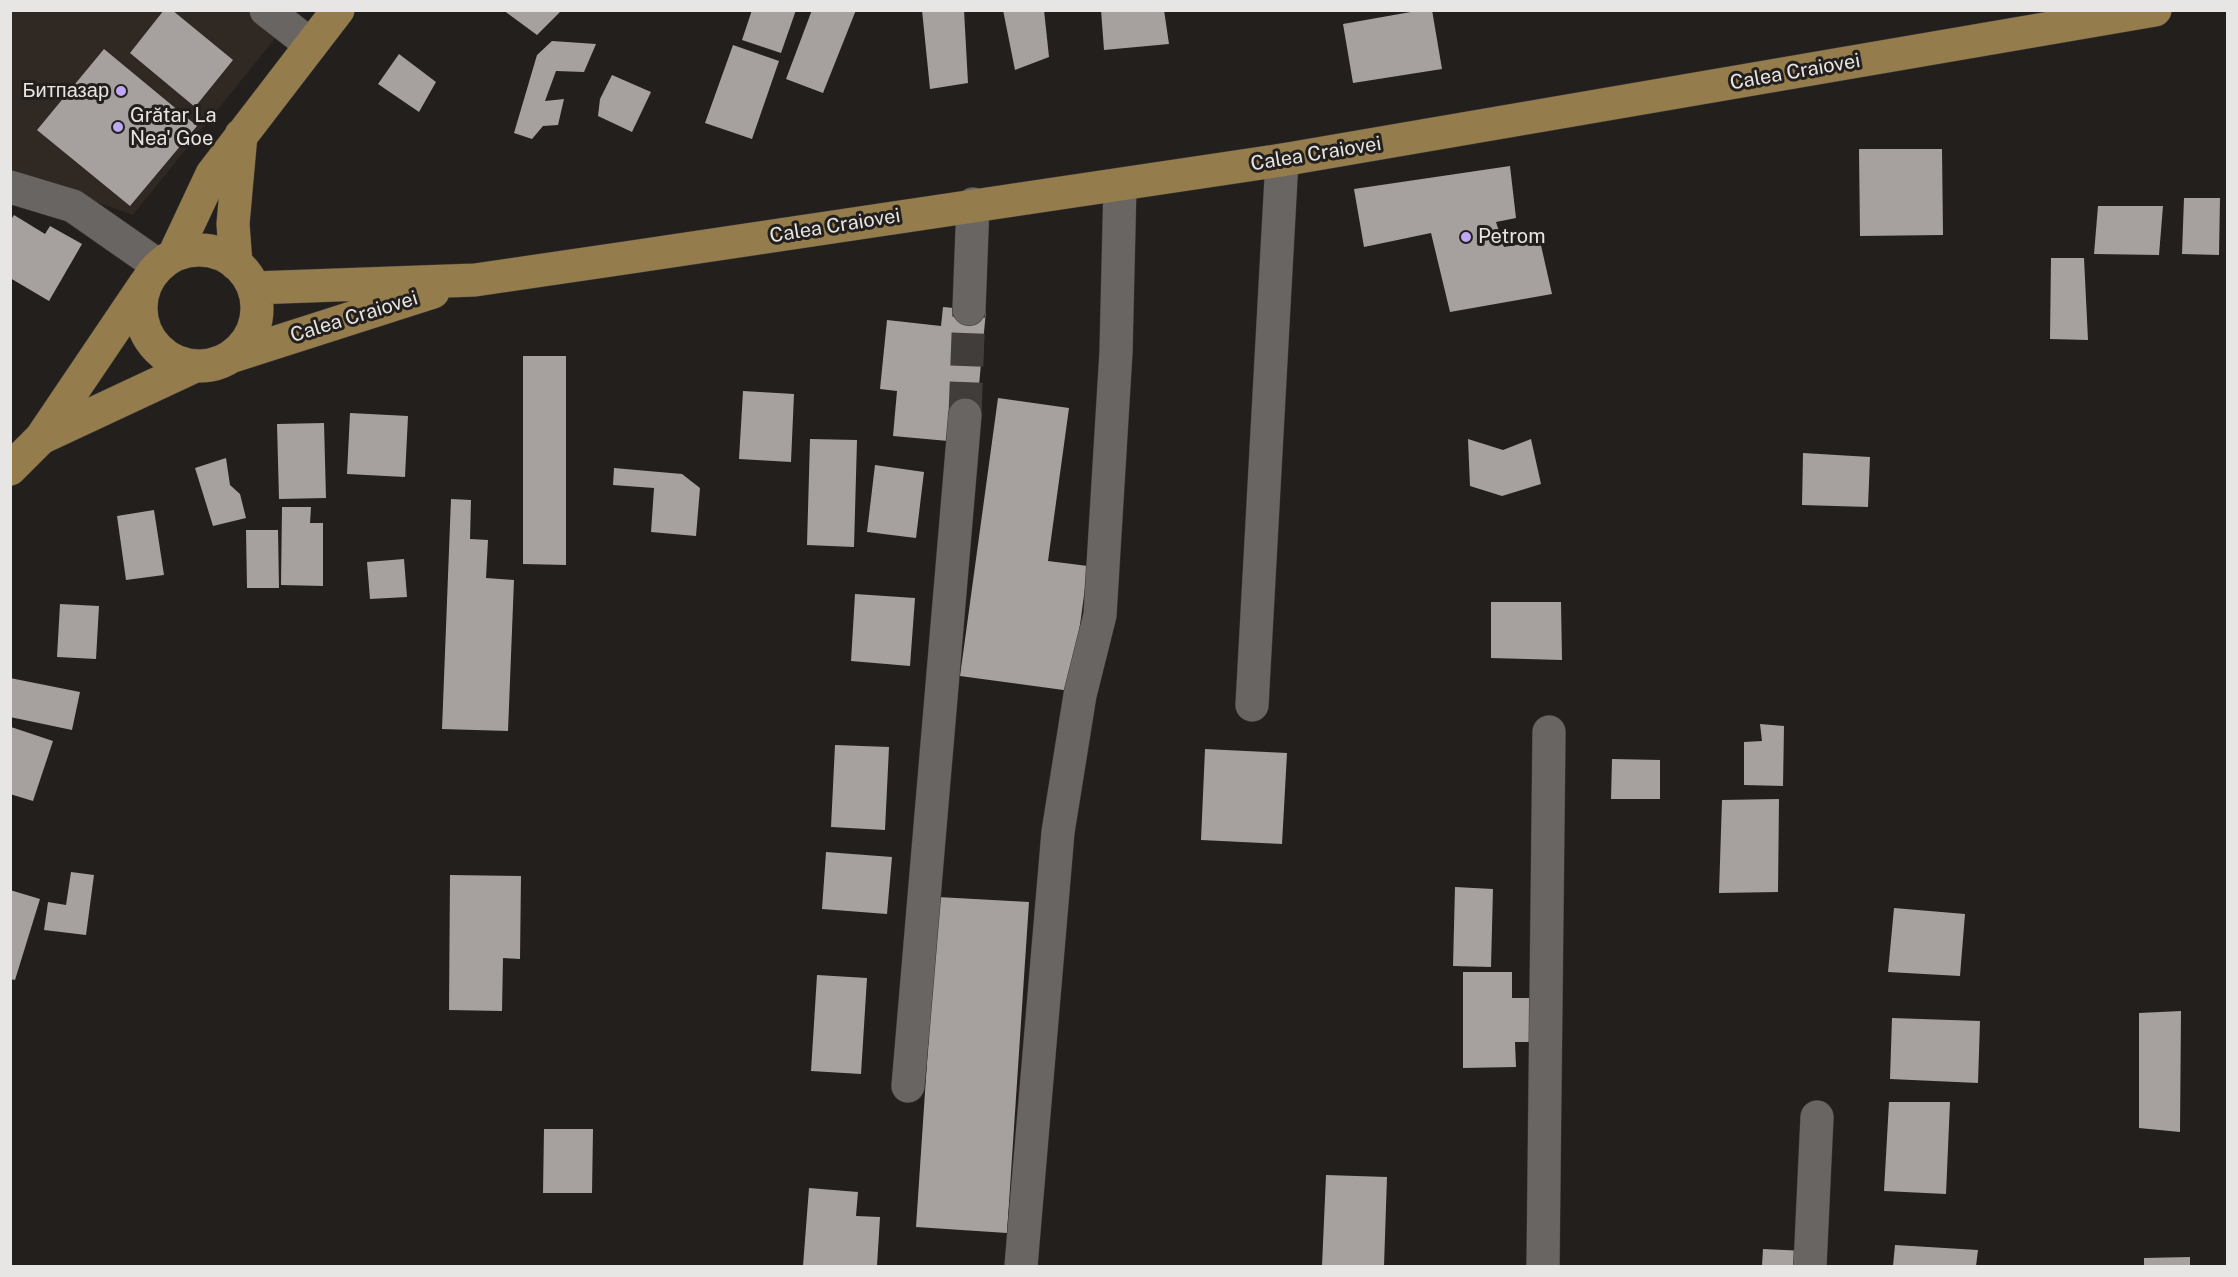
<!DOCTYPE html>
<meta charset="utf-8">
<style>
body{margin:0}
#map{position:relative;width:2238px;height:1277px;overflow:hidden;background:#231f1d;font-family:"Public Sans",sans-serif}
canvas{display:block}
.frame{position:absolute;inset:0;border:12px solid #e8e6e4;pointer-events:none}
</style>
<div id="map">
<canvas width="2238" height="1277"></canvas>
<div class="frame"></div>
</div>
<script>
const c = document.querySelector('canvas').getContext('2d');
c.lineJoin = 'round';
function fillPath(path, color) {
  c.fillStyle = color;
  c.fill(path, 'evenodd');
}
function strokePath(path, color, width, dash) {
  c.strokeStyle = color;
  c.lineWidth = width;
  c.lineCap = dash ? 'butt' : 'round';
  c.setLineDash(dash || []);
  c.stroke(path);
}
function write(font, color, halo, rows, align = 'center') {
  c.font = font + ' "Public Sans",sans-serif';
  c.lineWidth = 6;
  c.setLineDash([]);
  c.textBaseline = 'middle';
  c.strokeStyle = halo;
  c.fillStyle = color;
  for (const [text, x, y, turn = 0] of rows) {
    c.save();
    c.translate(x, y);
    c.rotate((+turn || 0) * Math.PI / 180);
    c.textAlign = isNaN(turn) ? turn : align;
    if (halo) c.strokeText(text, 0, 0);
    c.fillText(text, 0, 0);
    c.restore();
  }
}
const built = new Path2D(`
 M11 11H297L133 215 11 172Z`);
const building = new Path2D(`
 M164 10H172L233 60 195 107 130 53Z
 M503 10H562L537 35Z
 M752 10H796L781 53 742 40Z
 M812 10H856L823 93 786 79Z
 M922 10H964L968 83 930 89Z
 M1003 10H1044L1049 57 1015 70Z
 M1101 10H1164L1169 44 1104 50Z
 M1422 10H1432L1442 69 1353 83 1343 24Z
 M552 41 596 44 584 72 556 71 545 101 564 99 558 125 543 126 532 139 514 133 537 55Z
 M733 45 779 61 752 139 705 123Z
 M104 49 197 126 130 206 37 130Z
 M399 54 436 82 419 112 378 84Z
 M612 75 651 92 632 132 598 116 600 99Z
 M1859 149H1942L1943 235 1860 236Z
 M1510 166 1516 218 1496 222 1504 247 1540 241 1552 294 1450 312 1431 233 1364 247 1354 189Z
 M2184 198H2220L2219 255 2182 254Z
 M2098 206H2163L2159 255 2094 254Z
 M14 215 45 234 50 226 82 244 49 301 10 278V221Z
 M2051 258H2084L2088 340 2050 339Z
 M943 307 986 311 976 417 948 441 893 436 897 391 880 389 887 320 941 326Z
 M523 356H566V565L523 564Z
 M743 391 794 394 791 462 739 459Z
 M998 398 1069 408 1048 561 1088 566 1071 691 960 676Z
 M350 413 408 416 405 477 347 474Z
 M324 423 326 498 279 499 277 424Z
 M810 439 857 440 854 547 807 545Z
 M1468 439 1503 450 1531 439 1541 484 1502 496 1470 486Z
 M1803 453 1870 457 1868 507 1802 505Z
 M226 458 230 485 240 494 246 518 213 526 195 468Z
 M875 465 924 472 916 538 867 532Z
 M614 468 682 474 700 488 696 536 651 532 654 488 613 485Z
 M451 499 471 500 470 539 488 540 486 578 514 580 508 731 442 729Z
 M282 507H311L310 523H323V586L281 585Z
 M154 510 164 575 126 580 117 516Z
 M246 530H278L279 588H247Z
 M404 559 407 597 370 599 367 562Z
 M855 594 915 598 910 666 851 661Z
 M1491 602H1561L1562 660 1491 658Z
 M60 604 99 606 96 659 57 657Z
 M10 678 80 692 72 730 10 717Z
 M1760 724 1784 726 1783 786 1744 785V742L1762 741Z
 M11 727 53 741 33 801 10 794Z
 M835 745 889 747 885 830 831 827Z
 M1205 749 1287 753 1282 844 1201 840Z
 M1612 759 1660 760V799H1611Z
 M1779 799 1778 892 1719 893 1722 800Z
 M826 852 892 857 887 914 822 909Z
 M71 872 94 875 86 935 44 930 48 902 66 905Z
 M450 875 521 876 520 959 503 958 502 1011 449 1010Z
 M1455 887 1493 889 1491 967 1453 966Z
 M10 890 40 899 15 980 10 979Z
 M938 897 1029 902 1007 1233 916 1227Z
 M1894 908 1965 914 1960 976 1888 972Z
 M1463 972H1512V998H1538L1539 1042H1515L1516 1067 1463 1068Z
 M817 975 867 978 861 1074 811 1071Z
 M2181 1011 2180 1132 2139 1128V1013Z
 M1892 1018 1980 1021 1978 1083 1890 1079Z
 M1889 1102H1950L1946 1194 1884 1191Z
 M544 1129H593L592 1193H543Z
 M1326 1175 1387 1177 1384 1266H1322Z
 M809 1188 858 1192 856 1216 880 1217 877 1266H803Z
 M1895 1245 1978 1250 1976 1266H1893Z
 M1763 1249 1806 1251 1805 1266H1762Z
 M2190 1257V1266H2144V1258Z`);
const minorTunnel = new Path2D(`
 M965 415 969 309`);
const minor = new Path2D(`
 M266 10 311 45
 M10 187 73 206 159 266
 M969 309 973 204
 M1252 705 1282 160
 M908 1086 965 415
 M1021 1266 1058 832 1080 695 1100 615 1116 352 1120 185
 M1543 1266 1549 732
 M1810 1266 1817 1117`);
const major = new Path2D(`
 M141 308a58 58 0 1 1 116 0a58 58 0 1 1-116 0Z
 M174 255 212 174 338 10
 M236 264 233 224 241 135
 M254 288 475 280 625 258 1282 160 2155 10
 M233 356 433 292
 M41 438 195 366
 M10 469 41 438 145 284`);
const markers = [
 [121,91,6,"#bfa9f4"],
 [118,127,6,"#bfa9f4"],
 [1466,237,6,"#bfa9f4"]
];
const streetNames = [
 ["Calea Craiovei",1795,72,-10],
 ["Calea Craiovei",1316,154,-9],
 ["Calea Craiovei",835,226,-9],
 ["Calea Craiovei",354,317,-17]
];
const poiNames = [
 ["Битпазар",109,91,"right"],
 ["Grătar La",130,116],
 ["Nea' Goe",130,139],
 ["Petrom",1478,237]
];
fillPath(built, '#302822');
fillPath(building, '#a6a19f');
strokePath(minorTunnel, '#413d3b', 33, [33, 16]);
strokePath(minor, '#3c3a38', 34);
strokePath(major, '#3c3a38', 34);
strokePath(minor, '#696562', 33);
strokePath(major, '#947c4d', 33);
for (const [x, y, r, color] of markers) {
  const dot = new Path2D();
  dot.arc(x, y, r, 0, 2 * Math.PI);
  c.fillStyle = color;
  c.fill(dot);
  strokePath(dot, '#231f1d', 2);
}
write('20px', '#e8e6e4', '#231f1d', streetNames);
write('20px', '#e8e6e4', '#231f1d', poiNames, 'left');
</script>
